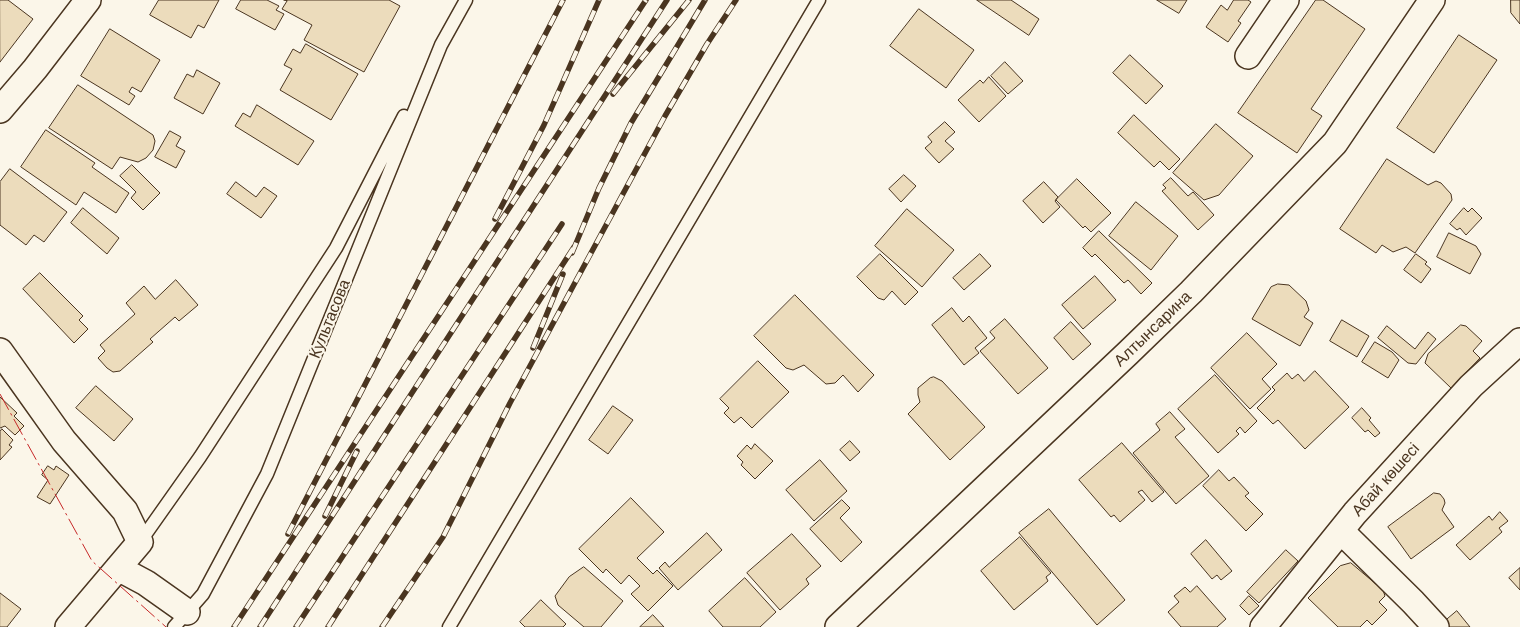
<!DOCTYPE html>
<meta charset="utf-8">
<style>
body{margin:0}
canvas{display:block;background:#fbf6e9}
</style>
<canvas width="1520" height="627"></canvas>
<script>
const c = document.querySelector('canvas').getContext('2d');
c.lineJoin = 'round';
function fillPath(path, color) {
  c.fillStyle = color;
  c.fill(path, 'evenodd');
}
function strokePath(path, color, width, dash) {
  c.strokeStyle = color;
  c.lineWidth = width;
  c.lineCap = dash ? 'butt' : 'round';
  c.setLineDash(dash || []);
  c.stroke(path);
}
function write(font, color, halo, rows, align = 'center') {
  c.font = font + ' "Work Sans",sans-serif';
  c.lineWidth = 4;
  c.setLineDash([]);
  c.textBaseline = 'middle';
  c.strokeStyle = halo;
  c.fillStyle = color;
  for (const [text, x, y, turn = 0] of rows) {
    c.save();
    c.translate(x, y);
    c.rotate((+turn || 0) * Math.PI / 180);
    c.textAlign = isNaN(turn) ? turn : align;
    if (halo) c.strokeText(text, 0, 0);
    c.fillText(text, 0, 0);
    c.restore();
  }
}
const building = new Path2D(`
 M0 0H8L33 19 0 62Z
 M159 0H219L204 28 198 25 191 38 150 15Z
 M241 0H267L279 6 276 10 284 14 275 30 236 9Z
 M284 0H389L400 6 364 72 304 40 312 25 282 9 287 1Z
 M977 0H1011L1039 19 1029 35Z
 M1157 0H1187L1179 13Z
 M1234 0H1248L1251 2 1238 21 1241 23 1228 42 1206 27 1221 5 1227 10Z
 M1316 0H1323L1365 29 1311 109 1322 116 1297 153 1238 113Z
 M1511 0H1520V24L1511 13Z
 M919 9 974 50 946 88 890 46Z
 M110 29 160 60 141 92 132 87 129 92 135 96 129 105 81 76Z
 M1459 35 1497 60 1434 153 1397 128Z
 M306 44 358 74 331 120 280 90 292 69 284 65 293 49 300 53Z
 M1130 55 1163 86 1146 104 1113 73Z
 M1005 62 1023 81 1008 94 991 76Z
 M197 70 220 83 203 114 174 98 187 74 193 77Z
 M989 77 1006 96 979 122 958 100 980 80 983 83Z
 M78 85 153 135 155 141 153 150 146 158 138 162 120 157 112 169 49 128Z
 M257 105 314 141 298 165 235 126 243 113 250 117Z
 M1134 115 1180 159 1169 170 1160 161 1154 167 1118 133Z
 M945 122 955 132 945 141 954 149 939 163 925 148 932 142 928 137Z
 M1216 124 1253 156 1219 195 1204 200 1173 173Z
 M46 130 95 163 92 167 129 193 116 213 84 192 76 205 21 167Z
 M170 131 181 137 176 146 185 151 176 168 155 157Z
 M1387 159 1428 185 1436 181 1441 183 1451 194 1452 200 1415 253 1406 247 1393 252 1382 245 1376 253 1340 229Z
 M132 165 160 193 143 210 131 198 136 192 120 176Z
 M10 169 67 212 44 242 34 235 26 245 0 225V182Z
 M904 175 916 186 901 202 889 189Z
 M1171 178 1188 196 1193 192 1214 215 1198 230 1162 191 1166 188 1163 185Z
 M1077 179 1111 213 1091 232 1085 226 1083 228 1056 200Z
 M236 182 256 197 264 187 277 196 261 218 227 194Z
 M1044 182 1058 197 1055 201 1060 207 1043 223 1023 201Z
 M1136 202 1178 236 1151 270 1109 236Z
 M83 208 119 238 107 254 71 223Z
 M1464 208 1468 212 1472 208 1482 218 1466 235 1460 228 1457 230 1450 224Z
 M907 209 954 250 922 287 875 246Z
 M1099 231 1152 283 1141 294 1128 280 1124 283 1095 254 1092 257 1083 248Z
 M1449 233 1476 246 1481 254 1470 274 1437 257Z
 M880 254 918 292 905 305 892 291 884 300 878 298 857 277Z
 M980 254 991 266 964 290 953 278Z
 M1416 254 1427 262 1425 264 1431 269 1421 283 1404 270Z
 M40 273 83 316 79 320 88 329 74 343 23 289Z
 M1095 276 1116 300 1083 329 1062 305Z
 M176 280 198 305 179 321 175 317 150 339 153 342 120 371 113 372 107 368 98 358 105 351 100 345 135 314 126 303 144 286 155 299Z
 M1278 284 1289 285 1306 301 1309 310 1304 317 1313 323 1300 346 1252 319 1271 287Z
 M795 295 874 375 858 392 843 375 835 383 826 384 804 365 793 370 786 368 754 336Z
 M952 308 963 322 969 316 987 338 975 348 979 353 964 365 932 325Z
 M1005 319 1048 368 1018 394 980 351 995 338 990 332Z
 M1342 320 1369 336 1357 357 1330 341Z
 M1071 322 1091 344 1073 360 1054 338Z
 M1461 325 1466 326 1482 341 1473 351 1480 358 1451 388 1425 363 1428 354Z
 M1387 326 1415 349 1428 332 1436 339 1416 364 1408 363 1378 338Z
 M1247 333 1277 364 1262 379 1271 389 1250 409 1211 368Z
 M1375 342 1392 352 1399 360 1388 378 1362 362Z
 M758 361 789 392 752 428 741 417 734 423 724 413 729 408 720 399Z
 M1315 371 1349 407 1305 449 1278 420 1273 424 1257 408 1275 390 1272 387 1287 373 1292 379 1298 374 1304 381Z
 M1215 375 1257 421 1245 433 1240 427 1236 431 1239 434 1218 453 1178 409Z
 M934 377 942 381 985 427 950 460 908 414 920 402 918 395V388L930 378Z
 M96 386 133 419 114 441 76 408Z
 M0 397 17 413 14 416 24 426 15 435 5 426 0 428Z
 M613 406 633 420 608 454 589 440Z
 M1362 408 1371 418 1369 420 1380 433 1375 437 1368 430 1365 432 1352 418Z
 M1170 412 1185 429 1175 437 1209 476 1176 504 1133 453 1160 430 1156 424Z
 M2 429 13 440 9 445 12 447 0 460V432Z
 M850 441 860 452 850 461 840 450Z
 M1122 443 1164 492 1152 502 1142 490 1138 492 1145 500 1120 522 1114 515 1111 517 1079 480Z
 M755 444 773 461 755 479 741 465 743 462 737 456 747 445 751 449Z
 M820 460 847 491 814 521 786 490Z
 M48 466 54 470 56 466 69 475 50 504 37 497 48 480 42 475Z
 M1219 470 1229 481 1234 477 1249 493 1245 496 1263 514 1246 531 1203 486Z
 M1434 493 1440 494 1444 499 1445 503 1442 510 1454 527 1411 559 1388 527Z
 M631 498 664 532 637 558 653 574 657 570 673 586 648 611 631 594 640 586 629 575 621 584 606 569 603 573 579 549Z
 M842 500 850 508 840 518 862 542 841 562 810 529Z
 M1049 509 1125 600 1097 625 1019 533Z
 M1500 512 1508 521 1499 528 1502 532 1470 560 1456 545 1489 516 1492 520Z
 M707 533 722 550 678 590 659 568 665 562 669 567Z
 M792 534 821 566 806 579 809 584 780 610 747 573Z
 M1020 537 1051 573 1046 577 1048 581 1014 610 981 571Z
 M1206 540 1232 571 1221 580 1217 575 1212 579 1191 554Z
 M1286 550 1298 561 1259 603 1247 592Z
 M1351 563 1383 590 1385 596 1379 602 1387 610 1372 625 1367 620 1360 627H1338L1308 598 1340 566Z
 M584 567 623 601 601 627H584L558 605 555 596 569 577Z
 M1520 568V590L1509 578Z
 M745 578 776 612 760 627H723L709 611Z
 M1197 586 1226 619 1217 627H1181L1168 612 1179 602 1174 596 1185 587 1190 592Z
 M0 593 21 609 7 627H0Z
 M1249 596 1259 606 1249 615 1240 606Z
 M541 600 566 624 563 627H525L520 622Z
 M1457 611 1470 627H1448L1444 622Z
 M653 615 664 627H640Z`);
const lane = new Path2D(`
 M140 542 200 457 336 248 404 116
 M174 627 203 594 267 474 441 45 466 0
 M449 627 819 0`);
const street = new Path2D(`
 M1248 56 1286 0
 M0 110 35 69 88 0
 M0 351 64 441 125 511 140 542 68 627
 M1341 531 1413 602 1436 627
 M118 568 146 583 187 612
 M838 627 1128 353 1191 292 1335 143 1432 0
 M1263 627 1355 513 1471 386 1520 341`);
const rail = new Path2D(`
 M613 94 689 0
 M495 219 544 125 599 0
 M572 253 599 188 631 123 705 0
 M533 348 563 274
 M325 516 357 451
 M288 534 563 0
 M234 627 646 0
 M260 627 667 0
 M296 627 562 224
 M328 627 574 247
 M382 627 443 537 510 403 665 116 707 44 736 0`);
const power = new Path2D(`
 M0 394 92 561 166 627`);
const streetNames = [
 ["Культасова",330,319,-68],
 ["Алтынсарина",1153,329,-44],
 ["Абай көшесі",1386,480,-48]
];
fillPath(building, '#ecdcbc');
strokePath(building, '#4a3520', 1);
strokePath(lane, '#4a3520', 15);
strokePath(street, '#4a3520', 28);
strokePath(lane, '#fbf6e9', 12);
strokePath(street, '#fbf6e9', 25);
strokePath(rail, '#4a3520', 5.5);
strokePath(rail, '#fbf6e9', 4, [11]);
strokePath(power, '#c62828', 1, [18, 4, 2.5, 4]);
write('16px', '#4a3520', '#fbf6e9', streetNames);
</script>
